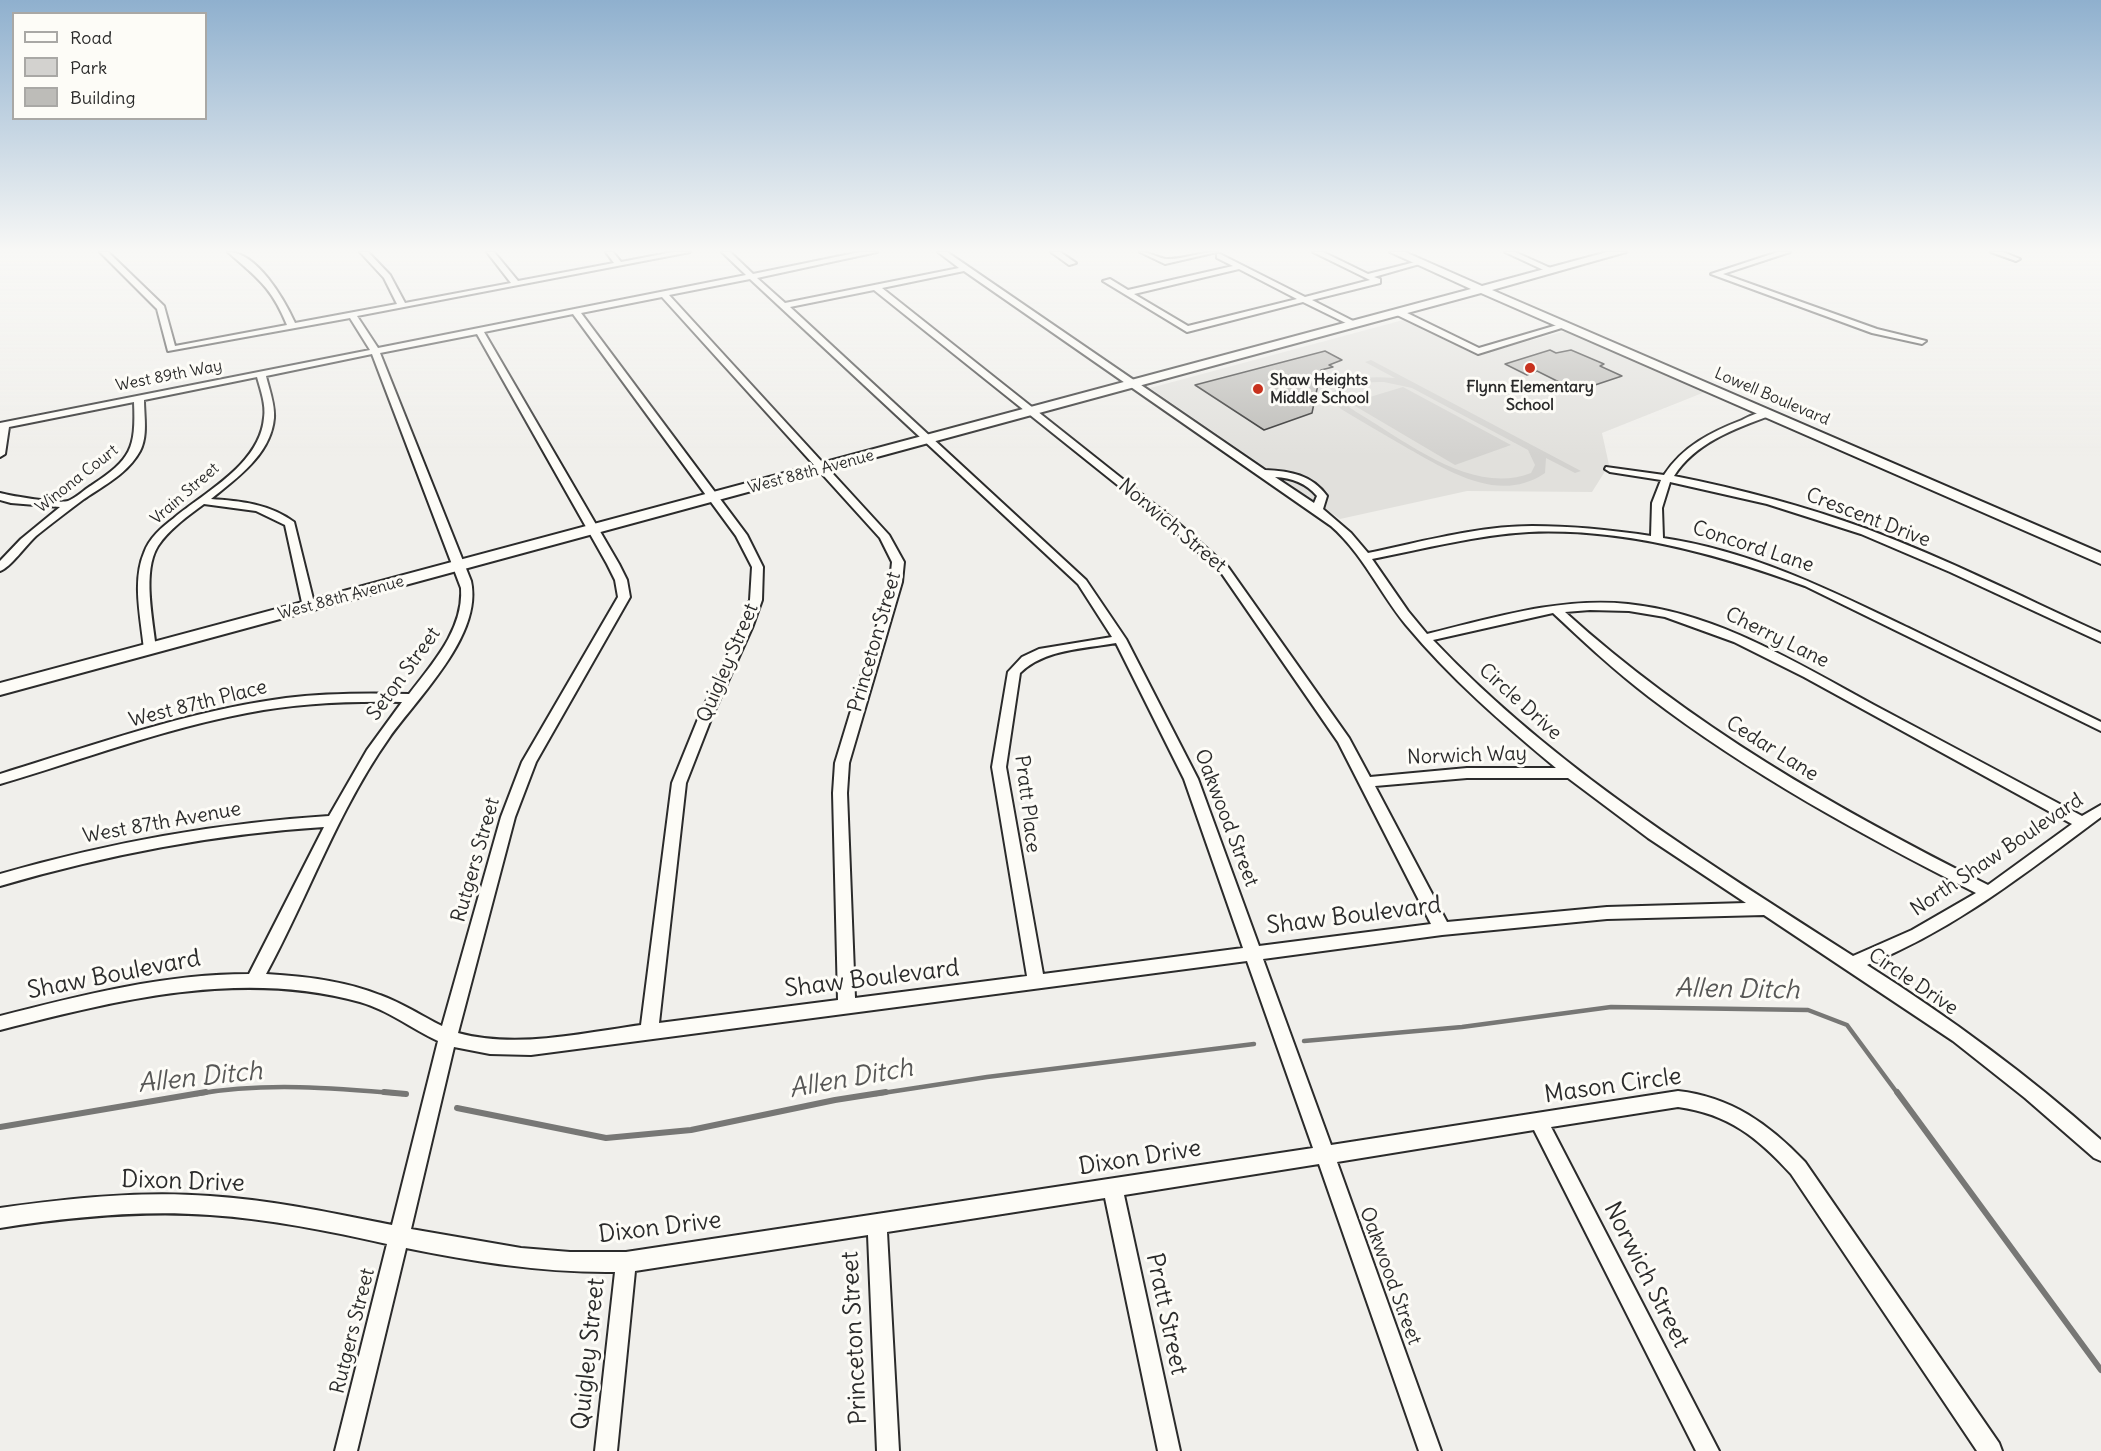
<!DOCTYPE html>
<style>
body{margin:0}
#map{position:relative;width:2101px;height:1451px;overflow:hidden;background:#f0efeb;font-family:Delius,sans-serif}
canvas{display:block}
.legend{position:absolute;left:12px;top:12px;width:195px;height:108px;box-sizing:border-box;background:#fdfcf7;border:2px solid #a9a8a5;margin:0;padding:8px 10px;list-style:none;font-size:18px;color:#2b2b2b}
.legend li{display:flex;align-items:center;gap:12px;height:30px}
.legend b{width:30px;border:2px solid #a9a8a5}
</style>
<div id="map">
<canvas width="2101" height="1451"></canvas>
<ul class="legend">
<li><b style="height:8px;background:#fdfcf7"></b>Road</li>
<li><b style="height:16px;background:#d3d2cf"></b>Park</li>
<li><b style="height:16px;background:#bdbcb8"></b>Building</li>
</ul>
</div>
<script>
const c = document.querySelector('canvas').getContext('2d');
c.lineJoin = 'round';
function fillPath(path, color) {
  c.fillStyle = color;
  c.fill(path, 'evenodd');
}
function strokePath(path, color, width, dash) {
  c.strokeStyle = color;
  c.lineWidth = width;
  c.lineCap = dash ? 'butt' : 'round';
  c.setLineDash(dash || []);
  c.stroke(path);
}
function write(font, color, halo, rows, align = 'center') {
  c.font = font + ' Delius,sans-serif';
  c.lineWidth = 6;
  c.setLineDash([]);
  c.textBaseline = 'middle';
  c.strokeStyle = halo;
  c.fillStyle = color;
  for (const [text, x, y, turn = 0] of rows) {
    c.save();
    c.translate(x, y);
    c.rotate((+turn || 0) * Math.PI / 180);
    c.textAlign = isNaN(turn) ? turn : align;
    if (halo) c.strokeText(text, 0, 0);
    c.fillText(text, 0, 0);
    c.restore();
  }
}
const built = new Path2D(`
 M1403 320 1476 355 1566 331 1705 392 1602 433 1609 465 1592 492 1467 491 1340 519 1150 388Z`);
const green = new Path2D(`
 M1371 360 1581 471 1575 473 1546 458 1545 473C1500 504 1450 472 1409 449 1386 436 1363 422 1341 409L1333 401V392C1349 375 1374 377 1395 378L1365 362ZM1384 382 1412 388 1528 450 1535 465 1531 473C1473 496 1407 442 1358 413 1349 407 1341 403 1344 392 1356 382 1369 382 1384 382Z
 M1403 387 1511 445 1455 465 1350 403Z`);
const streamFar1 = new Path2D(`
 M1304 1041 1462 1027 1611 1007 1808 1010 1847 1025 1898 1094
 M197 1094C264 1082 335 1088 403 1094
 M876 1094 987 1077 1254 1044`);
const stream = new Path2D(`
 M384 1092 406 1094
 M1897 1092 2101 1370
 M457 1108 606 1138 691 1130 835 1100 886 1092
 M0 1127 206 1092`);
const building = new Path2D(`
 M1550 350 1556 353 1571 350 1604 364 1600 366 1622 376 1577 391 1537 371 1527 375 1505 364Z
 M1325 351 1342 360 1329 365 1333 367 1321 370 1312 413 1264 430 1195 385Z`);
const street = new Path2D(`
 M100 252H108L164 306 175 346 287 325C271 286 257 278 228 252 257 252 284 299 295 323L397 304 384 278 360 252H368L390 275 405 303 511 283 487 252H494L518 281 614 263 606 252H613L621 262 673 252H690L357 316 378 348 746 275 722 252H730L753 274 860 252H877L757 278 785 303 959 268 938 252H947L1265 470C1290 471 1312 475 1327 496L1323 509 1351 533 1368 553C1421 542 1477 526 1532 526 1572 526 1612 530 1651 536L1652 503 1661 480 1610 472 1605 469 1606 467 1664 475C1683 446 1711 432 1742 420 1750 416 1760 411 1769 412V416C1734 429 1695 443 1674 476 1740 489 1804 506 1867 529 1947 559 2024 598 2101 633V642L1950 572 1861 534 1767 504 1670 482 1662 508 1663 538C1752 551 1832 591 1913 630 1976 661 2038 691 2101 722V731L1805 586C1717 554 1624 528 1529 532 1476 535 1424 549 1372 559L1408 611 1427 634C1493 618 1560 597 1628 604 1717 613 1797 663 1874 705 1944 742 2013 779 2082 816L2101 805V817C2024 874 1957 928 1867 965 1949 1017 2028 1075 2101 1140V1161L2094 1158 2025 1098 1953 1041 1764 915 1607 919 1442 935 1263 959 1331 1145 1678 1091C1731 1097 1769 1124 1805 1162L1999 1443 2002 1451H1977L1791 1174C1758 1138 1729 1114 1678 1107L1551 1127 1719 1451H1696L1534 1130 1337 1162 1441 1451H1419L1319 1164 1124 1195 1180 1451H1158L1105 1198 887 1232 899 1451H877L868 1235 635 1271 617 1451H595L615 1272C544 1273 476 1262 406 1248L357 1451H335L387 1244C329 1231 270 1219 210 1215 140 1210 70 1217 0 1228V1208C70 1198 140 1191 210 1196 272 1200 332 1213 392 1225L438 1041C412 1029 388 1010 360 1002 240 969 118 1000 0 1030V1016C82 995 164 974 249 974L324 827C213 834 106 855 0 886V874C108 843 217 823 329 816L367 750 402 702C350 701 298 703 247 713 162 729 82 760 0 784V774C94 745 188 711 286 698 327 693 368 693 409 694 432 664 464 629 461 588L372 354 266 376C269 389 275 404 274 418 271 454 237 478 211 499 241 501 269 504 294 522L315 607 313 610 309 611 303 607 285 525 256 511 204 504C188 516 169 529 158 546 142 571 153 620 156 649L150 653 144 649C141 619 132 581 144 553 149 538 162 527 174 518 205 492 260 464 264 418 266 405 261 391 257 377L144 400C144 416 148 436 140 451 128 473 105 485 84 499 68 511 52 523 36 536 27 544 10 568 0 571V561L21 539 60 507 11 503 0 500V493C11 496 58 504 68 501 76 498 85 489 92 485 131 459 136 449 134 402L9 427 5 454 0 457V423L370 350 350 318 168 351 157 309ZM964 271 1331 526C1363 554 1379 592 1406 625 1450 678 1503 724 1556 768H1467L1370 777 1349 738 1228 567 1178 523 882 288ZM750 279 1078 584 1112 637 1039 649 1022 657 1008 672 992 767 1027 976 855 998 847 793 849 763 902 582 904 562 889 535 669 295ZM874 290 1170 527 1220 571 1338 742 1431 924 1259 946 1198 779 1126 639 1086 580 790 307ZM662 297 880 538 892 562 890 582 835 763 833 793 838 1000 659 1023 686 783 711 719 752 628 762 600 763 567 747 535 581 313ZM573 314 736 536 752 567 750 600 740 628 698 719 672 783 641 1025C582 1033 517 1049 458 1033L515 817 536 762 630 597 627 580 619 564 484 332ZM477 334 607 564 615 580 618 597 522 762 501 817 442 1026C422 1016 402 1003 380 995 345 981 304 976 266 974 308 897 338 810 389 738 418 697 483 635 471 581L380 353ZM1275 477C1292 478 1306 483 1317 496L1314 503ZM1590 610 1629 611 1665 617 1734 642 1804 677 2072 824 1988 885C1835 808 1692 727 1565 612ZM1553 613C1584 642 1615 671 1649 697 1750 774 1862 835 1976 893L1912 930 1853 956C1705 861 1555 769 1433 640ZM1116 643 1184 779 1243 948 1043 974 1006 767 1020 673C1045 649 1083 649 1116 643ZM1467 778H1568L1648 838 1746 903 1607 907 1447 922 1375 786ZM1247 961 1313 1148 626 1252H570L521 1248 411 1229 454 1047 490 1054 531 1055Z
 M1051 252H1060L1076 263 1069 265Z
 M1140 252C1151 252 1159 259 1168 259 1185 259 1200 252 1217 252L1165 264Z
 M1313 252H1323L1368 274 1419 261 1423 263 1374 277 1380 279V283L1312 300 1357 323 1358 325 1354 327 1303 302 1187 332 1103 281 1110 279 1128 290 1233 266 1217 258V254H1220L1305 297 1370 280ZM1239 269 1297 299 1188 326 1134 294Z
 M1505 252H1515L1557 271 1550 273Z
 M1778 252H1790L1723 274 1877 329 1926 341 1922 344 1872 333 1711 274Z
 M1991 252H2003L2020 259 2016 261Z
 M1397 311H1403L1479 348 1564 323 1568 326 1478 354 1397 315Z`);
const secondary = new Path2D(`
 M1390 252H1405L1482 286 1607 252H1626L1492 290 2101 553V564L1481 293 0 695V683L1471 289Z`);
const markers = [
 [1530,368,6,"#c8321e"],
 [1258,389,6,"#c8321e"]
];
const farStreetnames = [
 ["West 89th Way",169,376,-11],
 ["Lowell Boulevard",1772,397,23],
 ["West 88th Avenue",811,472,-15],
 ["Winona Court",77,479,-38],
 ["Vrain Street",185,494,-41],
 ["West 88th Avenue",341,598,-15]
];
const farPoinames = [
 ["Shaw Heights",1270,380],
 ["Middle School",1270,398],
 ["Flynn Elementary",1530,387,"center"],
 ["School",1530,405,"center"]
];
const streetNames = [
 ["Crescent Drive",1868,518,21],
 ["Norwich Street",1172,526,40],
 ["Concord Lane",1753,547,18],
 ["Cherry Lane",1777,638,26],
 ["Princeton Street",875,642,-74],
 ["Quigley Street",728,663,-67],
 ["Seton Street",404,674,-54],
 ["Circle Drive",1520,702,42],
 ["West 87th Place",198,704,-14],
 ["Cedar Lane",1772,749,32],
 ["Norwich Way",1467,756,-2],
 ["Pratt Place",1027,804,83],
 ["Oakwood Street",1226,818,69],
 ["West 87th Avenue",162,823,-10],
 ["North Shaw Boulevard",1997,855,-34],
 ["Rutgers Street",476,860,-74],
 ["Circle Drive",1913,982,34],
 ["Oakwood Street",1390,1276,70],
 ["Rutgers Street",353,1331,-76]
];
const nearStreetnames = [
 ["Shaw Boulevard",1354,916,-7],
 ["Shaw Boulevard",114,975,-11],
 ["Shaw Boulevard",872,979,-7],
 ["Mason Circle",1613,1086,-8],
 ["Dixon Drive",1140,1158,-9],
 ["Dixon Drive",183,1182,2],
 ["Dixon Drive",660,1228,-7],
 ["Norwich Street",1646,1275,63],
 ["Pratt Street",1166,1314,78],
 ["Princeton Street",855,1338,-93],
 ["Quigley Street",589,1354,-84]
];
const nearWaternames = [
 ["Allen Ditch",1737,990,1],
 ["Allen Ditch",200,1078,-6],
 ["Allen Ditch",851,1079,-10]
];
fillPath(built, '#e1e0dc');
fillPath(green, '#d3d2cf');
strokePath(streamFar1, '#777775', 4.5);
strokePath(stream, '#777775', 6);
fillPath(building, '#bdbcb8');
strokePath(building, '#2b2b2b', 1.5);
strokePath(street, '#2b2b2b', 4);
strokePath(secondary, '#2b2b2b', 4);
fillPath(street, '#fdfcf7');
fillPath(secondary, '#fdfcf7');
const sky = c.createLinearGradient(0, 0, 0, 456);
sky.addColorStop(0, '#8fb0ce');
sky.addColorStop(0.55, '#f8f8f6');
sky.addColorStop(1, '#f8f8f600');
c.fillStyle = sky;
c.fillRect(0, 0, 2101, 456);
for (const [x, y, r, color] of markers) {
  const dot = new Path2D();
  dot.arc(x, y, r, 0, 2 * Math.PI);
  c.fillStyle = color;
  c.fill(dot);
  strokePath(dot, '#fdfcf7', 2);
}
write('16px', '#2b2b2b', '#fdfcf7', farStreetnames);
write('bold 16px', '#2b2b2b', '#fdfcf7', farPoinames, 'left');
write('20px', '#2b2b2b', '#fdfcf7', streetNames);
write('24px', '#2b2b2b', '#fdfcf7', nearStreetnames);
write('italic 26px', '#575756', '#fdfcf7', nearWaternames);
</script>
